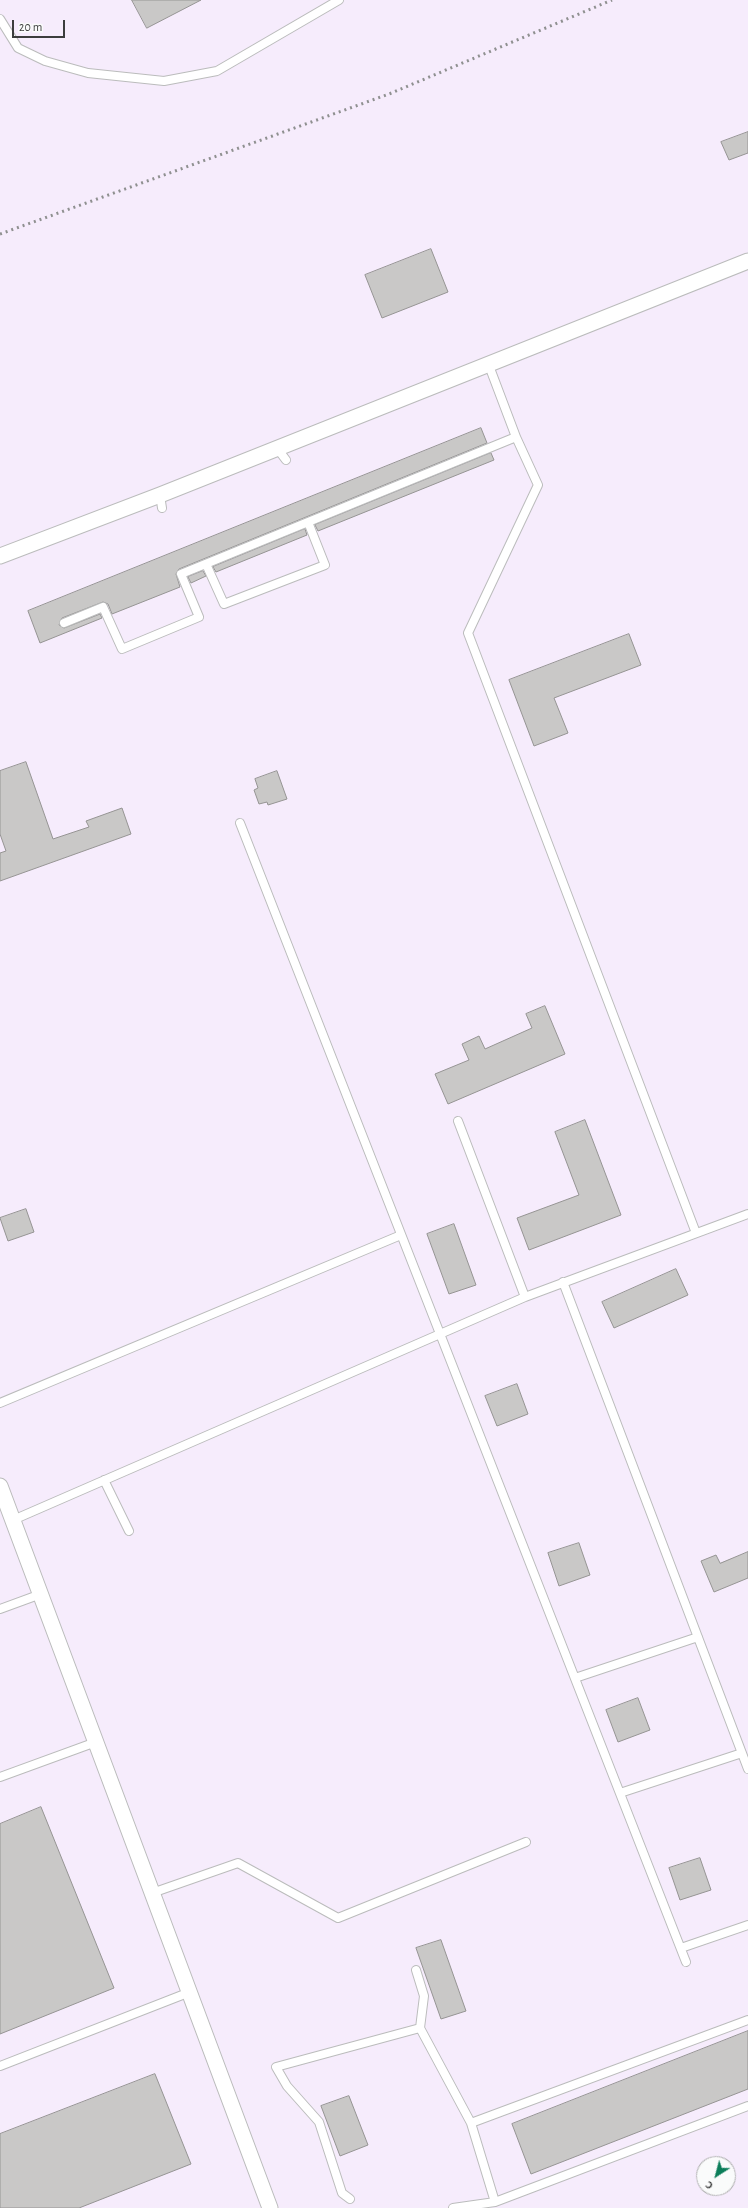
<!DOCTYPE html>
<meta charset="utf-8">
<style>
body{margin:0}
#map{position:relative;width:748px;height:2208px;overflow:hidden;background:#fafbfb;font-family:"Alegreya Sans",sans-serif}
canvas{display:block}
.north{position:absolute;left:696px;top:2156px;width:40px;height:40px;box-sizing:border-box;background:#fafbfb;border:1px solid #aeafaf;border-radius:50%;rotate:216deg;font-size:11px;font-weight:700;line-height:16px;text-align:center;color:#3c3d3d}
.north::after{content:'';display:block;margin:auto;width:14px;height:18px;background:#0c7e5a;clip-path:polygon(50% 0,100% 100%,50% 72%,0 100%)}
.scale{position:absolute;left:12px;top:20px;width:53px;height:18px;box-sizing:border-box;border:2px solid #3c3d3d;border-top:0;padding-left:5px;font-size:12px;line-height:14px;white-space:nowrap;color:#3c3d3d;-webkit-text-stroke:3px #fafbfb;paint-order:stroke}
</style>
<div id="map">
<canvas width="748" height="2208"></canvas>
<div class="north">С</div>
<div class="scale">20 m</div>
</div>
<script>
const c = document.querySelector('canvas').getContext('2d');
c.lineJoin = 'round';
function fillPath(path, color) {
  c.fillStyle = color;
  c.fill(path, 'evenodd');
}
function strokePath(path, color, width, dash) {
  c.strokeStyle = color;
  c.lineWidth = width;
  c.lineCap = dash ? 'butt' : 'round';
  c.setLineDash(dash || []);
  c.stroke(path);
}
const industrial = new Path2D(`
 M0 0H748V2208H0ZM704 2164H728V2188H704Z`);
const building = new Path2D(`
 M132 0H201L147 28Z
 M748 132V153L729 160 721 142Z
 M431 249 448 292 382 318 365 275Z
 M481 428 487 443 179 569 176 574 180 587 112 614 108 604 103 602 62 618 59 625 64 628 100 614 102 618 40 643 28 611Z
 M491 453 494 460 318 531 315 525Z
 M305 529 307 535 216 572 213 567Z
 M203 571 206 576 191 583 188 577Z
 M629 634 641 665 554 698 568 733 534 746 509 680Z
 M26 762 53 839 89 827 86 821 122 808 131 834 0 881V853L6 851 0 834V771Z
 M277 771 287 799 268 805 267 802 259 804 254 790 258 788 255 779Z
 M545 1006 565 1054 448 1104 435 1074 469 1060 462 1044 479 1036 485 1049 532 1028 526 1014Z
 M585 1120 621 1215 529 1250 517 1218 579 1195 555 1132Z
 M26 1209 34 1232 8 1241 0 1218Z
 M454 1224 476 1285 449 1294 427 1234Z
 M676 1269 688 1295 614 1328 602 1302Z
 M517 1384 528 1414 497 1426 485 1396Z
 M579 1543 590 1575 559 1586 548 1553Z
 M748 1552V1578L714 1592 701 1561 716 1555 720 1563Z
 M638 1698 650 1730 618 1742 606 1710Z
 M41 1807 114 1988 0 2034V1824Z
 M700 1858 711 1890 680 1900 669 1868Z
 M441 1940 466 2011 441 2019 416 1948Z
 M748 2031V2089L531 2174 512 2124Z
 M155 2074 191 2164 79 2208H0V2134Z
 M349 2096 368 2145 340 2156 321 2106Z`);
const service = new Path2D(`
 M0 19 18 48 45 61 88 73 164 81 217 71 339 0
 M488 363 516 437 538 485 468 633 696 1233
 M277 448 286 460
 M160 495 162 508
 M206 564 224 604 325 565 308 522
 M64 623 103 607 122 649 199 617 181 574 516 437
 M240 823 686 1962
 M458 1121 525 1297
 M563 1282 748 1769
 M0 1403 401 1235
 M104 1480 129 1531
 M13 1520 525 1297 748 1214
 M0 1609 41 1594
 M575 1678 698 1637
 M0 1777 96 1742
 M620 1793 742 1753
 M152 1893 238 1863 338 1918 526 1842
 M681 1948 748 1925
 M416 1970 424 1996 420 2028
 M0 2066 190 1992
 M471 2123 748 2020
 M350 2199 342 2193 319 2122 287 2086 276 2067 420 2028 471 2123 495 2202
 M453 2208 495 2202 748 2106`);
const minor = new Path2D(`
 M0 556 160 495 748 261
 M0 1486 270 2208`);
const rail = new Path2D(`
 M0 234 389 94 612 0`);
fillPath(industrial, '#f6ecfc');
fillPath(building, '#c9c8c7');
strokePath(building, '#969594', 1);
strokePath(service, '#bbbcbc', 10);
strokePath(minor, '#bbbcbc', 17);
strokePath(service, '#fff', 8);
strokePath(minor, '#fff', 15);
strokePath(rail, '#8f9090', 3, [2, 4]);
</script>
